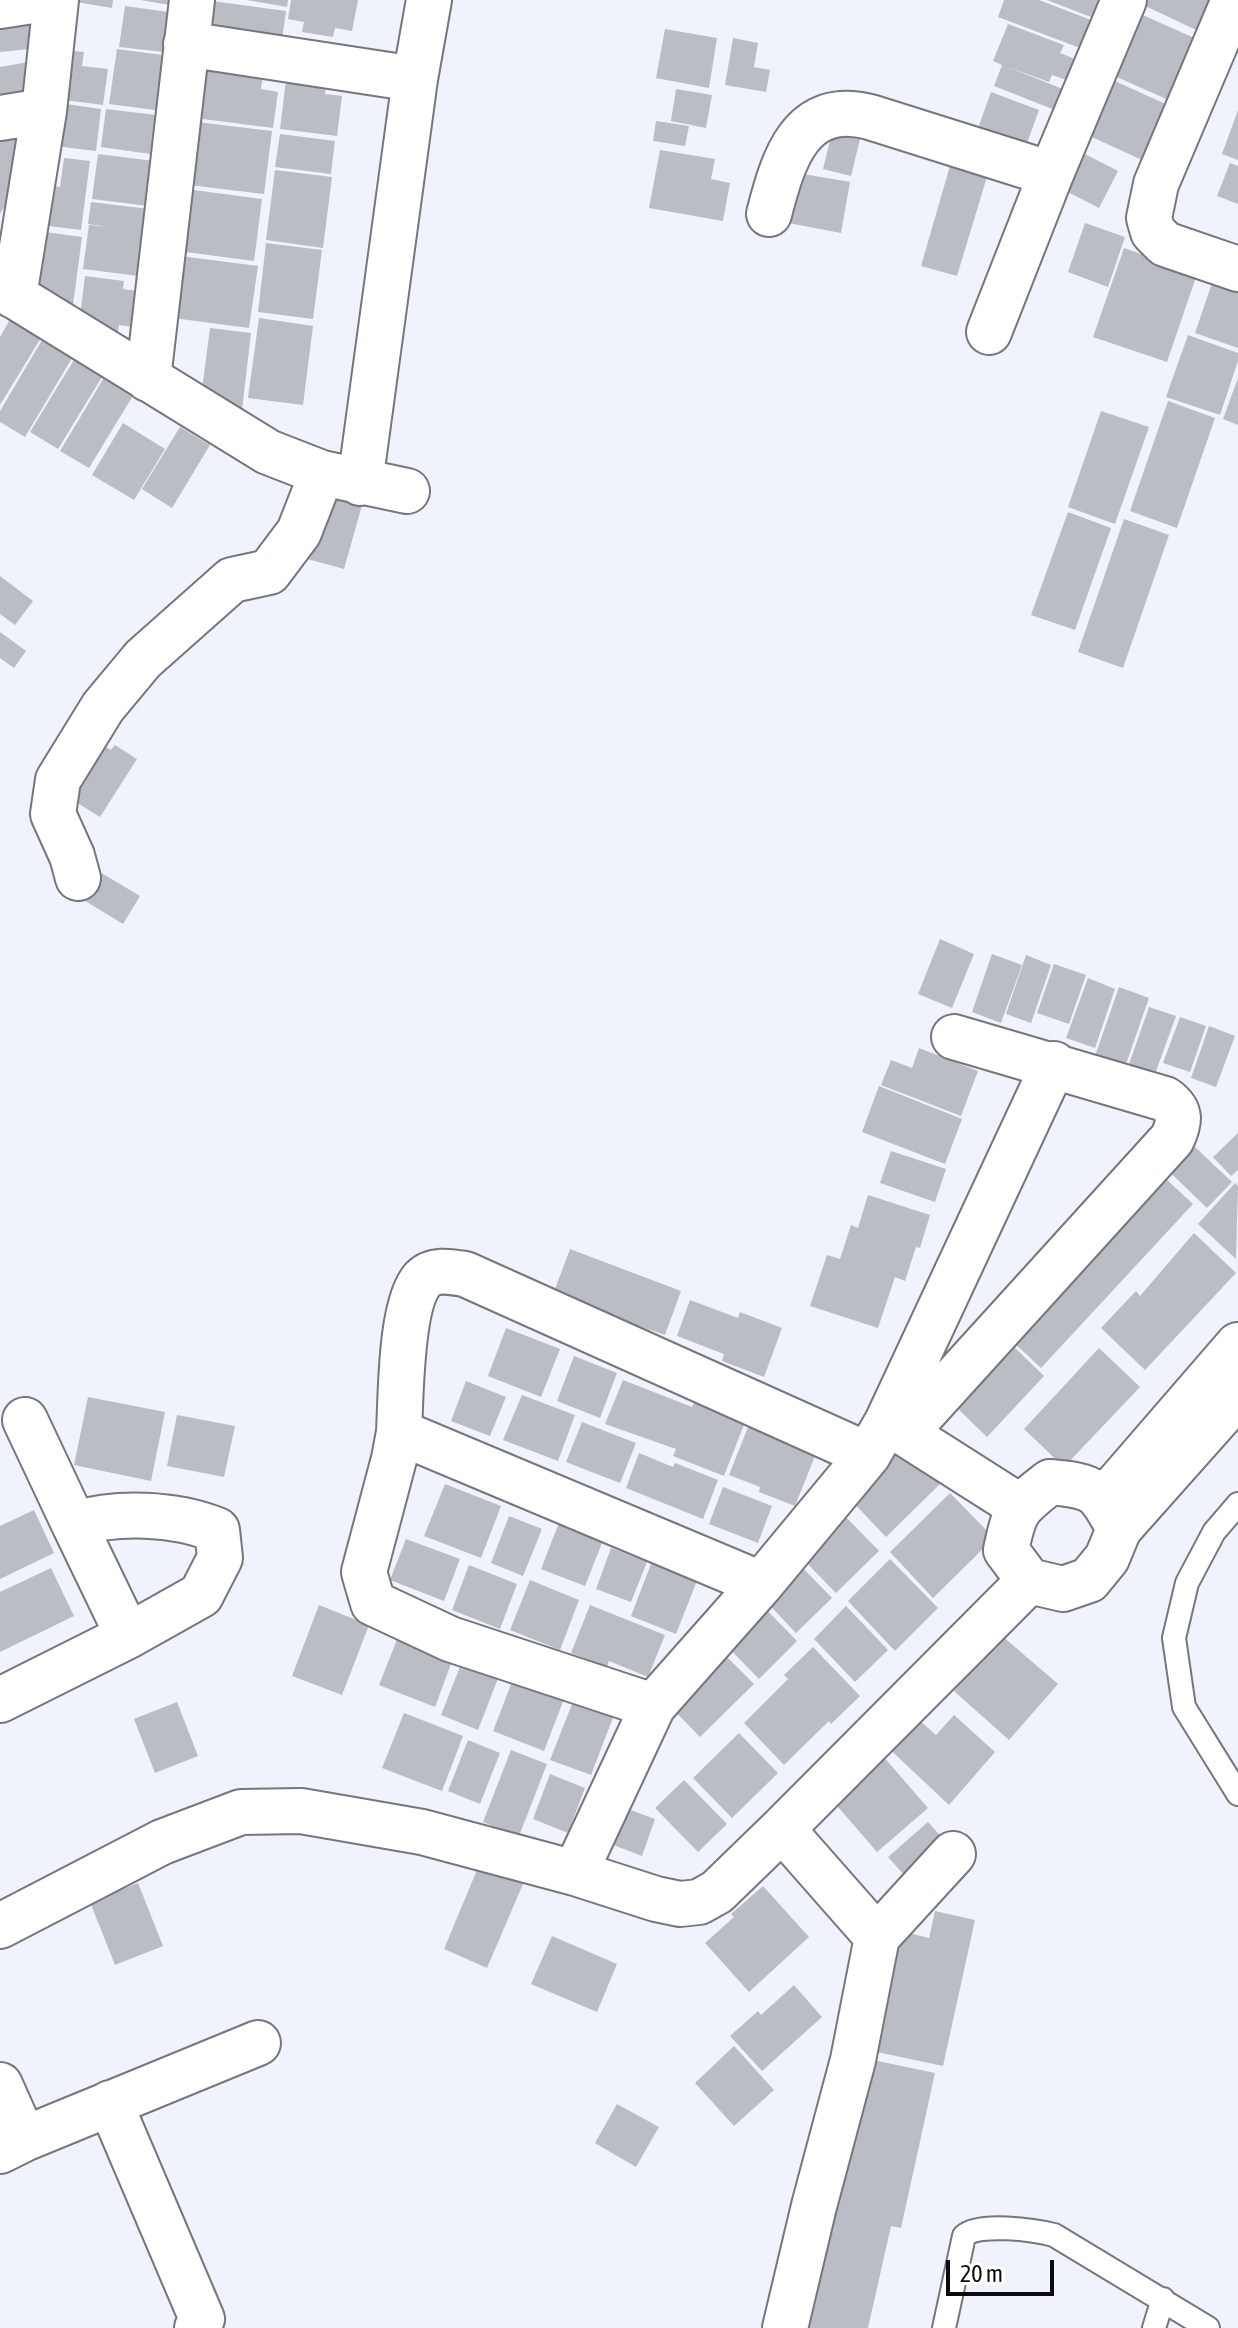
<!DOCTYPE html>
<style>
body{margin:0}
#map{position:relative;width:1238px;height:2328px;overflow:hidden;background:#f0f3fb;font-family:"Asap Condensed",sans-serif}
canvas{display:block}
.scale{position:absolute;left:946px;top:2260px;width:108px;height:36px;box-sizing:border-box;border:4px solid #0b0c0e;border-top:0;padding-left:10px;font-size:24px;line-height:28px;white-space:nowrap;color:#0b0c0e;-webkit-text-stroke:6px #fff;paint-order:stroke}
</style>
<div id="map">
<canvas width="1238" height="2328"></canvas>
<div class="scale">20 m</div>
</div>
<script>
const c = document.querySelector('canvas').getContext('2d');
c.lineJoin = 'round';
function fillPath(path, color) {
  c.fillStyle = color;
  c.fill(path, 'evenodd');
}
function strokePath(path, color, width, dash) {
  c.strokeStyle = color;
  c.lineWidth = width;
  c.lineCap = dash ? 'butt' : 'round';
  c.setLineDash(dash || []);
  c.stroke(path);
}
const building = new Path2D(`
 M64 0H113L112 8Z
 M140 0H176V6Z
 M247 0H288L287 7Z
 M291 0H358L352 31 335 28 333 37 302 32 304 22 288 19Z
 M1004 0H1039L1091 20 1080 48 998 17Z
 M1047 0H1103L1096 19Z
 M1140 0H1233L1215 39 1139 3Z
 M212 1 286 11 280 54 206 44Z
 M35 4 39 48 0 52V8Z
 M125 6 168 12 163 52 119 47Z
 M1138 13 1210 45 1182 106 1110 74Z
 M1008 24 1064 45 1060 53 1080 61 1072 82 1052 75 1049 82 1005 66 1068 91 1060 112 994 86 1002 65 993 61Z
 M665 29 717 38 709 88 656 78Z
 M733 38 758 43 754 67 770 70 766 92 725 85Z
 M55 49 84 52 82 66 108 69 103 105 49 98Z
 M117 49 170 56 163 111 109 104Z
 M40 60V106L0 114V67Z
 M203 62 264 70 261 89 278 92 273 128 195 118Z
 M287 72 327 77 325 94 342 96 337 136 280 129Z
 M1108 78 1177 109 1153 165 1083 133Z
 M676 89 712 95 706 128 671 121Z
 M991 92 1039 110 1025 149 977 131Z
 M52 102 101 109 96 151 47 145Z
 M106 109 156 115 150 154 101 147Z
 M1238 110V160L1222 154Z
 M835 120 863 127 851 176 823 169Z
 M656 121 689 126 685 146 653 141Z
 M197 122 272 131 264 194 189 185Z
 M0 131 37 152 0 214Z
 M280 134 335 141 331 174 275 167Z
 M660 150 715 159 711 179 730 183 723 221 649 208Z
 M1083 153 1118 171 1099 208 1064 190Z
 M98 154 154 161 148 206 92 199Z
 M64 158 90 161 81 230 33 224 38 184 60 187Z
 M952 159 989 170 957 276 921 266Z
 M1230 163 1238 166V204L1217 196Z
 M275 170 332 177 323 248 266 240Z
 M786 171 850 182 841 233 778 221Z
 M186 189 262 199 254 261 178 251Z
 M91 202 149 209 139 276 83 269 89 225 109 227 88 224Z
 M1085 223 1125 237 1108 287 1068 272Z
 M38 231 82 237 73 305 29 299Z
 M266 243 322 250 313 319 258 312Z
 M1124 248 1197 274 1167 362 1093 337Z
 M180 256 258 266 249 328 173 318Z
 M1215 274 1238 281V348L1195 333Z
 M85 276 124 281 123 289 145 292 140 328 119 325 117 337 78 332Z
 M16 309 47 328 0 405V337Z
 M259 318 313 326 303 405 248 398Z
 M210 328 251 333 242 410 200 405Z
 M48 330 78 348 25 437 0 422V411Z
 M1188 335 1238 353V361L1220 415 1166 397Z
 M80 350 108 367 58 449 30 432Z
 M108 371 137 389 89 468 60 451Z
 M1238 378V425L1223 419Z
 M1168 401 1215 418 1177 528 1130 511Z
 M1101 411 1149 427 1115 524 1068 507Z
 M123 423 165 449 134 500 92 475Z
 M180 427 210 445 172 508 142 489Z
 M326 480 366 491 344 569 304 558Z
 M1068 512 1111 528 1075 630 1031 615Z
 M1124 519 1169 535 1123 668 1078 652Z
 M0 576 33 601 15 625 0 614Z
 M0 632 26 651 14 668 0 658Z
 M96 741 111 750 115 745 137 759 100 817 63 794Z
 M98 871 140 896 123 924 82 899Z
 M940 939 974 954 952 1008 918 994Z
 M992 954 1022 965 1001 1023 972 1012Z
 M1026 955 1051 965 1031 1023 1006 1014Z
 M1054 964 1086 975 1069 1024 1037 1013Z
 M1088 978 1115 989 1095 1048 1066 1038Z
 M1119 987 1149 998 1125 1067 1095 1056Z
 M1149 1007 1176 1016 1155 1074 1129 1064Z
 M1180 1017 1206 1026 1190 1072 1163 1063Z
 M1209 1026 1235 1036 1216 1087 1191 1078Z
 M919 1048 978 1071 961 1116 881 1085 891 1060 912 1068Z
 M879 1086 962 1119 945 1164 862 1132Z
 M1178 1131 1232 1182 1207 1208 1154 1157Z
 M1238 1133V1170L1231 1176 1213 1157Z
 M891 1151 946 1169 935 1202 880 1183Z
 M1151 1165 1193 1204 1041 1368 1009 1338Z
 M1235 1183 1238 1186 1236 1259 1198 1224Z
 M868 1195 930 1215 920 1248 916 1247 905 1281 895 1277 878 1328 810 1306 827 1255 840 1259 851 1225 858 1228Z
 M1194 1233 1236 1273 1145 1370 1101 1328 1136 1291 1140 1296Z
 M570 1249 681 1291 665 1335 552 1297Z
 M690 1300 738 1318 740 1312 782 1328 764 1377 722 1361 724 1354 677 1336Z
 M506 1328 560 1349 541 1397 488 1376Z
 M1010 1343 1044 1376 987 1437 953 1404Z
 M1099 1348 1140 1387 1064 1467 1024 1429Z
 M574 1356 617 1373 600 1418 557 1401Z
 M623 1380 692 1407 695 1401 745 1422 724 1476 673 1456 676 1449 605 1424Z
 M466 1381 506 1397 490 1436 451 1421Z
 M522 1395 575 1415 558 1461 503 1440Z
 M88 1397 165 1412 151 1481 74 1465Z
 M177 1415 235 1426 224 1477 167 1466Z
 M582 1422 636 1443 620 1483 566 1462Z
 M748 1427 779 1439 819 1446 795 1506 759 1492 760 1487 729 1475Z
 M901 1445 940 1484 886 1537 848 1497Z
 M639 1453 673 1467 675 1463 718 1480 703 1519 626 1488Z
 M445 1484 501 1506 481 1558 424 1536Z
 M723 1487 772 1506 758 1543 709 1524Z
 M950 1493 994 1538 933 1598 890 1552Z
 M34 1510 54 1553 0 1579V1526Z
 M839 1510 879 1551 836 1593 796 1552Z
 M562 1515 606 1533 585 1586 541 1569Z
 M509 1516 542 1529 523 1576 491 1563Z
 M406 1539 460 1559 444 1601 390 1580Z
 M611 1548 647 1562 631 1602 596 1589Z
 M656 1551 702 1568 676 1634 631 1616Z
 M792 1557 832 1598 796 1633 757 1592Z
 M890 1559 938 1608 895 1651 848 1601Z
 M469 1565 517 1584 500 1629 452 1610Z
 M51 1568 74 1616 0 1652V1592Z
 M530 1580 579 1600 560 1650 510 1630Z
 M755 1598 797 1641 759 1679 717 1636Z
 M319 1605 369 1625 342 1695 292 1676Z
 M590 1605 665 1635 648 1677 609 1661 607 1667 571 1653Z
 M846 1606 888 1650 855 1682 814 1639Z
 M400 1632 455 1653 435 1707 379 1685Z
 M1001 1635 1058 1684 1009 1740 954 1691Z
 M813 1647 860 1696 831 1724 829 1721 784 1765 744 1723 788 1679 784 1675Z
 M719 1649 754 1684 700 1737 666 1702Z
 M463 1659 500 1673 478 1730 441 1715Z
 M515 1674 566 1694 544 1751 493 1731Z
 M574 1699 614 1715 591 1775 550 1760Z
 M177 1702 198 1756 155 1773 134 1719Z
 M909 1711 936 1735 954 1715 995 1752 949 1805 882 1742Z
 M404 1713 463 1736 442 1791 382 1768Z
 M739 1733 778 1773 732 1818 693 1778Z
 M468 1740 500 1753 480 1804 448 1791Z
 M511 1750 547 1764 519 1836 483 1822Z
 M882 1755 928 1808 877 1852 832 1800Z
 M550 1774 585 1788 568 1833 533 1819Z
 M684 1780 727 1824 698 1852 655 1808Z
 M617 1805 655 1819 642 1856 603 1841Z
 M928 1822 955 1852 915 1887 888 1857Z
 M482 1858 526 1877 487 1968 444 1949Z
 M138 1883 163 1946 115 1965 90 1902Z
 M763 1886 809 1937 749 1992 705 1943 734 1917 731 1914Z
 M935 1911 975 1920 943 2066 863 2049 892 1929 929 1938Z
 M552 1936 617 1964 597 2012 531 1984Z
 M794 1985 822 2017 762 2071 730 2036 758 2011 761 2015Z
 M734 2046 774 2090 734 2126 695 2083Z
 M868 2059 935 2073 901 2228 891 2226 868 2328H806Z
 M617 2104 659 2127 636 2167 595 2143Z`);
const service = new Path2D(`
 M1238 1504 1214 1532 1187 1583 1174 1638 1184 1707 1238 1794
 M944 2328 964 2236C978 2222 1035 2230 1054 2235L1208 2328
 M1154 2328 1163 2299`);
const minor = new Path2D(`
 M1234 0 1156 184 1149 218 1153 232 1165 244 1238 269
 M0 6 39 0
 M186 44 415 79
 M0 118 44 111
 M769 214C783 160 800 99 870 117L1051 174
 M0 287 268 452 322 473 407 491
 M14 296 44 111 56 0
 M989 332 1051 174 1124 0
 M148 379 192 0
 M360 483 415 79 429 0
 M78 878 72 856 53 814 58 780 103 707 143 659 232 580 269 572 299 532 322 473
 M25 1420 74 1524
 M887 1422 1054 1064
 M399 1432 394 1459 364 1572 373 1603 450 1639 653 1706 761 1584 868 1455 887 1422 1019 1506
 M905 1433 1172 1139C1180 1122 1182 1111 1165 1099L954 1037
 M1050 1482C1095 1486 1098 1489 1119 1529L1107 1558 1089 1580 1063 1589 1029 1581 1006 1550C1015 1508 1017 1508 1050 1482Z
 M1104 1500 1238 1345
 M1119 1529 1238 1395
 M761 1584 399 1432C401 1397 400 1304 423 1279 434 1268 452 1272 465 1274L868 1455
 M0 1700 128 1636 201 1595 220 1558 217 1530C174 1513 118 1511 74 1524L128 1636
 M782 1829 877 1937 853 2060 814 2206 785 2328
 M575 1873 653 1706
 M0 1926 162 1842 241 1812 301 1811 422 1832 575 1873 656 1899 680 1904 699 1902 717 1892 782 1829 1029 1581
 M877 1937 953 1854
 M0 2085 24 2139 0 2151
 M110 2103 202 2319 197 2328
 M24 2139 258 2043`);
fillPath(building, '#babdc3');
strokePath(service, '#74777d', 26);
strokePath(minor, '#74777d', 48);
strokePath(service, '#fff', 22);
strokePath(minor, '#fff', 44);
</script>
